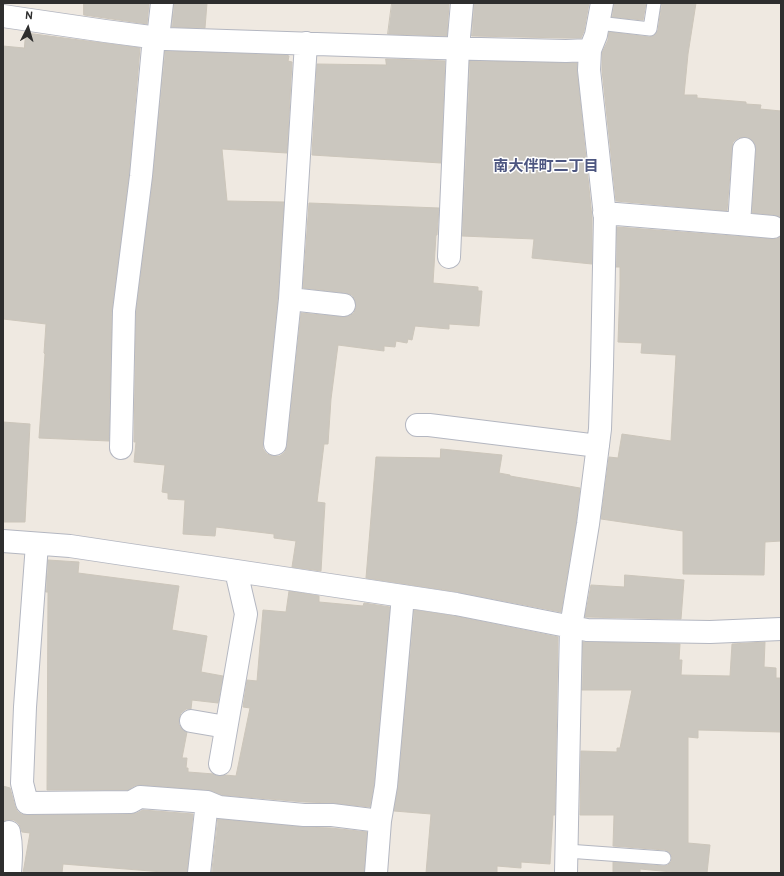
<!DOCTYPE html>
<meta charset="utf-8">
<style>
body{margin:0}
#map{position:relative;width:784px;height:876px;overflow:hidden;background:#efe9e1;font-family:Overpass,sans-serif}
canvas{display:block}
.frame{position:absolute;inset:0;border:4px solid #2e2e2e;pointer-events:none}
.north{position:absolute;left:8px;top:8px;width:40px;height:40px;-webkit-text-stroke:3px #fff;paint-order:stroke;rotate:5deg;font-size:11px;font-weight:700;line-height:16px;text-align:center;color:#2e2e2e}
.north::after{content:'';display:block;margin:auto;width:14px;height:18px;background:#2e2e2e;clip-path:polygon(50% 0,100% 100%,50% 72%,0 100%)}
</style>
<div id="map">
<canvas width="784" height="876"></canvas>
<div class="frame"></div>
<div class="north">N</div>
</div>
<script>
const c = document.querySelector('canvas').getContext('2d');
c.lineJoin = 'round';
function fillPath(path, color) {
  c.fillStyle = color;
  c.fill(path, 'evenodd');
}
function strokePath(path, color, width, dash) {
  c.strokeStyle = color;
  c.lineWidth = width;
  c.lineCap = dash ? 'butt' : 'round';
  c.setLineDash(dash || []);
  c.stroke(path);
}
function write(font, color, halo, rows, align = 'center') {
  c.font = font + ' Overpass,"Noto Sans JP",sans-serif';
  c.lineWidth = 3;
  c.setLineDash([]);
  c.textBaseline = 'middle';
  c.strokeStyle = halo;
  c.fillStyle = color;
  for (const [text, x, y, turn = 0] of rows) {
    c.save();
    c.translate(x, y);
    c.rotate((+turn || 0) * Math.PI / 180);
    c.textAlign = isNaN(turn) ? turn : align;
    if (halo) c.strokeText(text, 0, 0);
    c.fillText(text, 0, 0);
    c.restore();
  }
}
const building = new Path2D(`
 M84 3H149L147 24 84 15Z
 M174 3H207L205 28 172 27Z
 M392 3H449L447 36 388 34Z
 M474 3H589L584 31 581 38H566L472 36Z
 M614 3H646L643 20 612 17Z
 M662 3H696L688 54 684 95H697V98L746 102V104L761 105 760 109 781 111V218L774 215 752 213 756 149 755 144 751 139 745 137 738 138 733 142 732 148 727 211 616 201 602 70V53L608 40 609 32 649 37 653 36 656 34 658 30Z
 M26 33 140 48 129 175 112 310 109 441 39 438 45 354 44 353 46 324 3 319V46L24 48Z
 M165 51 286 55 289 56 288 61 292 62 287 153 222 149 227 201 284 202 278 298 263 443V449L267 454 273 456H280L285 452 287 446 301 313 343 317 349 316 354 313 356 307 355 300 352 295 346 293 303 288 309 203 439 208 437 235H436L433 283 478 287V291H482L479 326 449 324V329L415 326 412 340 408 339 407 343 396 341 395 347 384 346V351L338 345 331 399 328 444H324L317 502 325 503 321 571 292 567 296 541 274 538V534L216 527 215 536 183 534 185 500 168 499V493L162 492 165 465 134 462 136 442H134L136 312 153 177Z
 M386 59 445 61 441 163 312 155 317 64 386 65Z
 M470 61 577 63V71L592 217V264L532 258 534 239 462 236Z
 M617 227 772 239 778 238 781 236V541L765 542 764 575 683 574V531L601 519 609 457 618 458 622 434 671 441 676 355 641 353 642 343 618 342 620 286V267H616Z
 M3 422 30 424 25 522H3Z
 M441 449 502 455 499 473 510 475V476L580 488 576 522 561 612 458 592 366 578 376 457 440 458Z
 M48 560 79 562 78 573 179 586 172 630 207 636 201 672 223 676 218 703 192 700 191 709H186L181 713 179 719V725L183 730 187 732 182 758H187L186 768H188V772L214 774 218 776 225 775 236 776 250 708 243 707 247 680 257 681 263 610 286 612 289 591 319 596V602L363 606 364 603 390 607 374 784 370 807 333 803 305 802 222 795 208 790 141 785 134 786 128 790H47L48 592H46Z
 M625 575 684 580 681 619 585 617 591 585 624 587Z
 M414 610 454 616 558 637 555 815H553L550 864 521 862V868L497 866V873H426L431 814 394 811 398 787Z
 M583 642 680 644 679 660H682L681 675 730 676 732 644 765 642 764 667 776 668V678H781V732L698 730V738L688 737V843L710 845 707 873H683L640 869V873H613V862L664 866 668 865 671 862 672 858 671 855 669 852 665 850 613 846 614 815H580L581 751 617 752V748H620L632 690H582Z
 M3 786 10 788 15 806 17 811 21 814 27 815 131 814 137 813 143 810 193 814 187 873H163V872L63 864 62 873H23L30 833 22 832 19 824 14 820H7L3 821Z
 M218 819 303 827 331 828 367 832 364 873H212Z`);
const service = new Path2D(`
 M598 23 650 29 654 3
 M567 851 664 858`);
const minor = new Path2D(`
 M3 16 105 31 166 39 437 48 566 51 590 50
 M158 38 162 3
 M604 213 739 224 744 149
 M739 224 773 227
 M449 257 458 48 462 3
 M290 299 344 305
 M417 425H429L598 446
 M275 444 290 299 306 43
 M121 448 124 311 141 176 154 37
 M3 541 70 546 456 604 587 630 710 632 781 629
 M37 544 25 707 22 783 27 803 131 802 140 797 207 802 219 807 304 815H332L380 821
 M191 721 226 727
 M220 764 246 614 236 571
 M9 832C12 846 11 859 10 873
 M199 873 207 802
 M376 873 380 821 386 786 403 596
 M566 873 571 627 588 524 600 429 602 366 605 216 589 70 590 50 596 35 602 3`);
const neighbourhoodNames = [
 ["南大伴町二丁目",546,168]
];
fillPath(building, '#cbc7bf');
strokePath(building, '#cbc5ba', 1);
strokePath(service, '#b4b7c1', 15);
strokePath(minor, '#b4b7c1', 24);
strokePath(service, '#fff', 13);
strokePath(minor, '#fff', 22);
write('bold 15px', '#4d5680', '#fff', neighbourhoodNames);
</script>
